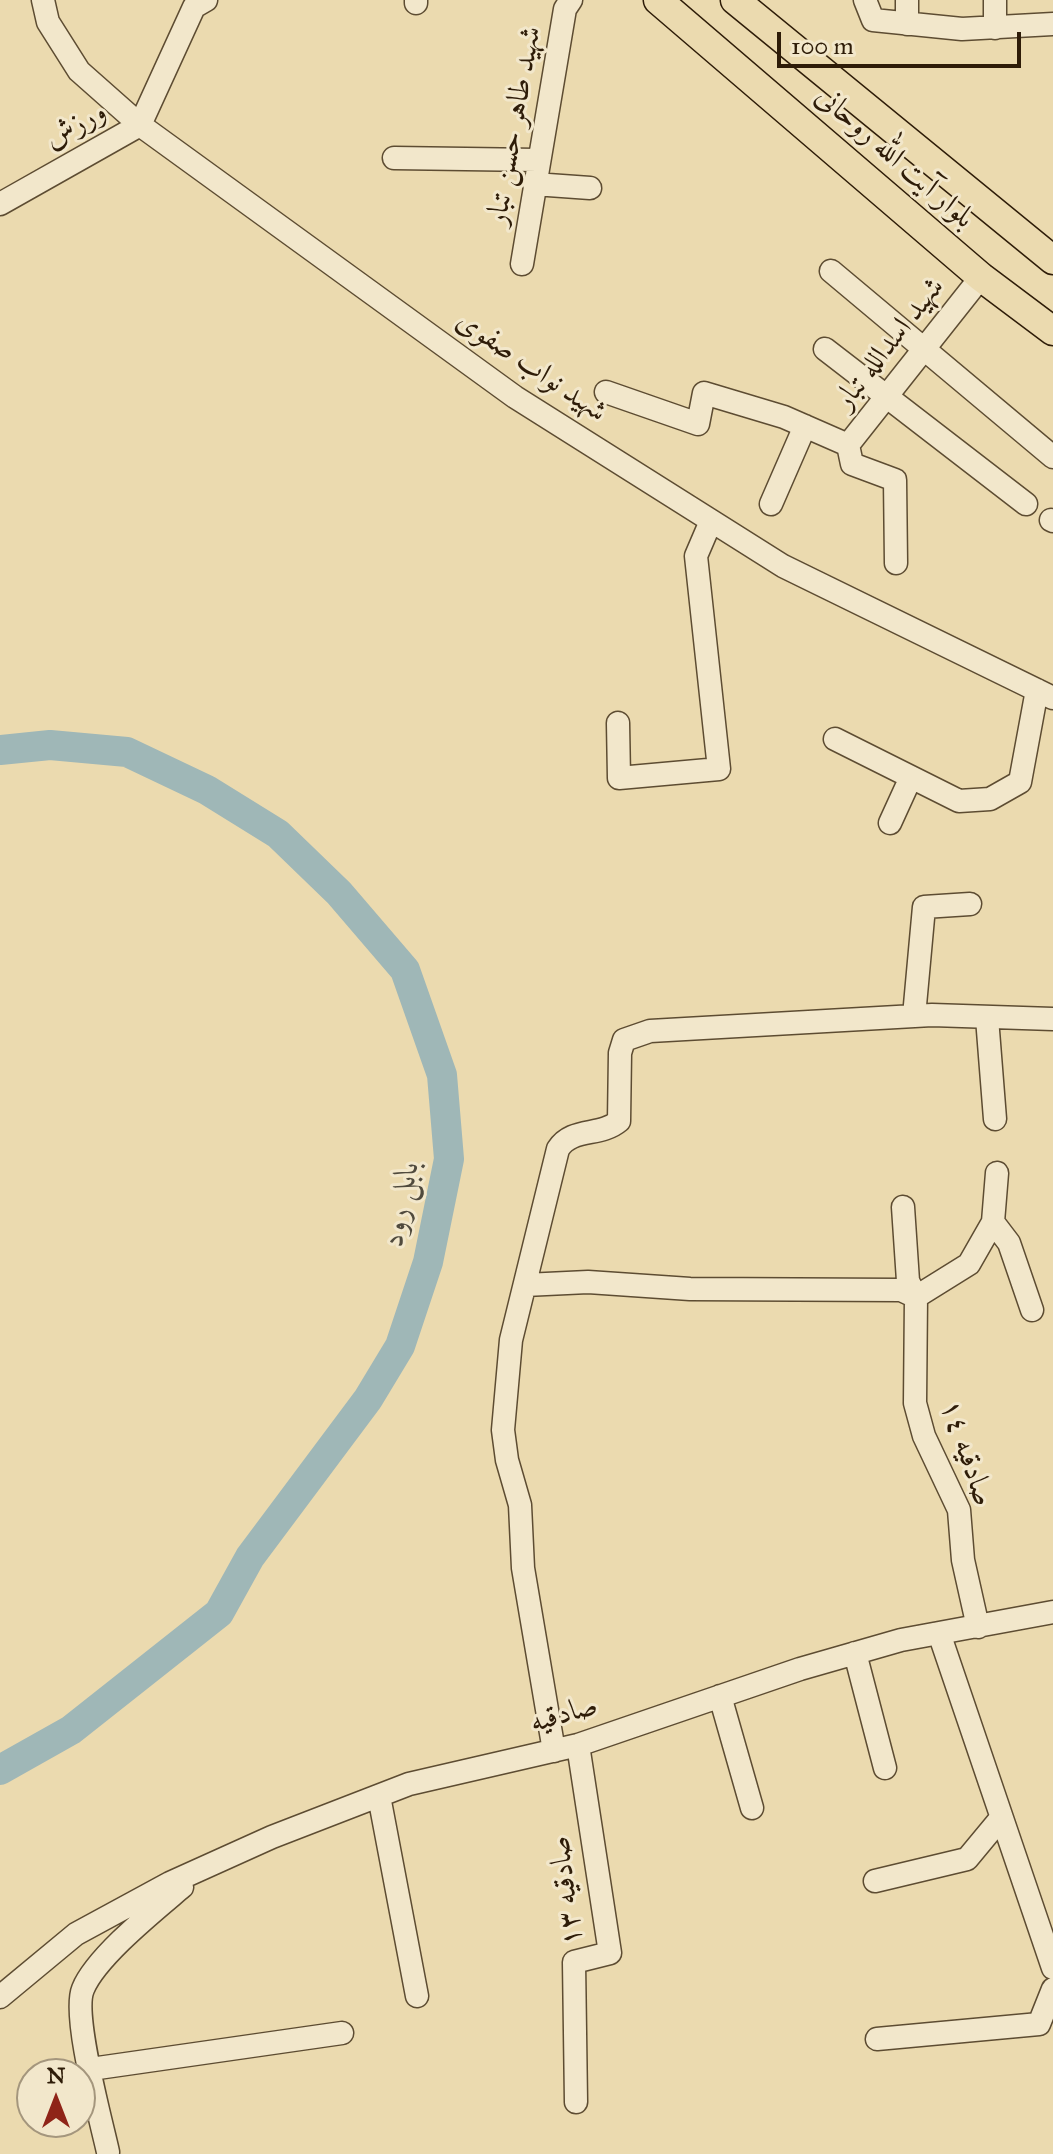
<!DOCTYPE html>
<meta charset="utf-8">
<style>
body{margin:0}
#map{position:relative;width:1053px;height:2154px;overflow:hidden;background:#ebdaaf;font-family:"IM FELL Great Primer",serif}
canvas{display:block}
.north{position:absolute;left:16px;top:2058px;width:80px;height:80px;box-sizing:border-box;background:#f2e7cb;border:2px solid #a4967d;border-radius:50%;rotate:0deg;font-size:22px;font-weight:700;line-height:32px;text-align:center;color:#2e1c08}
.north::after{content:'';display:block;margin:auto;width:28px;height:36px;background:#8f2418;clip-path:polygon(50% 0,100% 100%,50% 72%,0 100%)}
.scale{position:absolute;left:777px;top:32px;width:244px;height:36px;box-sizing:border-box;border:4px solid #2e1c08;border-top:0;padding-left:10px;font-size:24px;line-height:28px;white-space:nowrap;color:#2e1c08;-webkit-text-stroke:6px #f2e7cb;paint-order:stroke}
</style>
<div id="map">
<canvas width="1053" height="2154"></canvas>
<div class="north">N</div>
<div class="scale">100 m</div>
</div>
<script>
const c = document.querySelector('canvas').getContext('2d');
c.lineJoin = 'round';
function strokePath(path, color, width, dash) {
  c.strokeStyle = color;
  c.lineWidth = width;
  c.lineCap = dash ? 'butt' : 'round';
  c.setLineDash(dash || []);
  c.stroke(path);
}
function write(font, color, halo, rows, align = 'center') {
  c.font = font + ' "IM FELL Great Primer",Amiri,serif';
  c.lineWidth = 6;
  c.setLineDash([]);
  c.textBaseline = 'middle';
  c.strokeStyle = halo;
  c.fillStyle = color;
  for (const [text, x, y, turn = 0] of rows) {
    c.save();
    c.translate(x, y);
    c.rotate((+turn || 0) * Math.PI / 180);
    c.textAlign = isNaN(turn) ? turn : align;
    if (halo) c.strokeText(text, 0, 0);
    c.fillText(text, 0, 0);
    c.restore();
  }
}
const river = new Path2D(`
 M0 750 50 745 127 752 207 790 278 834 339 893 405 970 442 1075 449 1159 428 1262 400 1346 368 1399 250 1557 219 1613 71 1730 0 1770`);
const minor = new Path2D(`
 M43 0 48 22 79 71 140 125 515 397 783 566 1053 698
 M416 0V3
 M865 0 873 20 962 29 1053 24
 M995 0V28
 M907 24V0
 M394 158 537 160
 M534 184 590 188
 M0 204 140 125 194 7 206 0
 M522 264 565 9 571 0
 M831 271 1053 457
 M825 349 1026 504
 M606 392 698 424 704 393 784 417 848 445
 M771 504 805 426
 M1051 520 1053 521
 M896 563 895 480 852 464 848 445 981 277
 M618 723 619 778 719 769 696 556 711 521
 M835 739 959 801 990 799 1020 782 1037 690
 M890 823 911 777
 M914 1016 924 907 970 904
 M987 1018 995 1119
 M993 1222 1009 1243 1032 1310
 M525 1285 588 1282 690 1289 901 1290 916 1297 908 1281 903 1207
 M978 1627 963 1560 959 1510 924 1436 915 1403 916 1297 969 1264 993 1222 997 1173
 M939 1633 1053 1968
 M855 1653 885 1768
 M720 1696 752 1808
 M554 1751 523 1568 520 1505 507 1460 503 1430 511 1340 558 1149C572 1127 600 1137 619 1121L620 1053 624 1040 650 1031 932 1015 1053 1019
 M379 1796 417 1996
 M875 1881 967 1859 1001 1818
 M0 1997 76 1934 170 1883 272 1837 409 1784 578 1745 800 1669 901 1640 1053 1612
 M877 2039 1039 2024 1053 1989
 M91 2069 342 2033
 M576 2102 574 1962 610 1953 578 1745
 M108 2152C101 2120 72 2015 83 1989 96 1957 155 1910 182 1887`);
const major = new Path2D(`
 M658 0 981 277 1053 331
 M735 0 1053 260`);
const streetNames = [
 ["ورزش",76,126,-29],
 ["شهید طاهر حسن تبار",515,126,-80],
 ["بلوار آیت الله روحانی",894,158,41],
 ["شهید اسدالله تبار",890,344,-52],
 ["شهید نواب صفوی",531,367,34],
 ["صادقيه ١٤",966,1453,71],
 ["صادقیه",564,1715,-16],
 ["صادقیه ۱۳",567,1891,-97]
];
const waterNames = [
 ["بابل رود",402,1204,-79]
];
strokePath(river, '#9fb7b7', 30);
strokePath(minor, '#5d4c32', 25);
strokePath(major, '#2e1c08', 31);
strokePath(minor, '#f2e7cb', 22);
strokePath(major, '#ebdaaf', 28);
write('30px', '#2e1c08', '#f2e7cb', streetNames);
write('italic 32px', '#504a3d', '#f2e7cb', waterNames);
</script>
